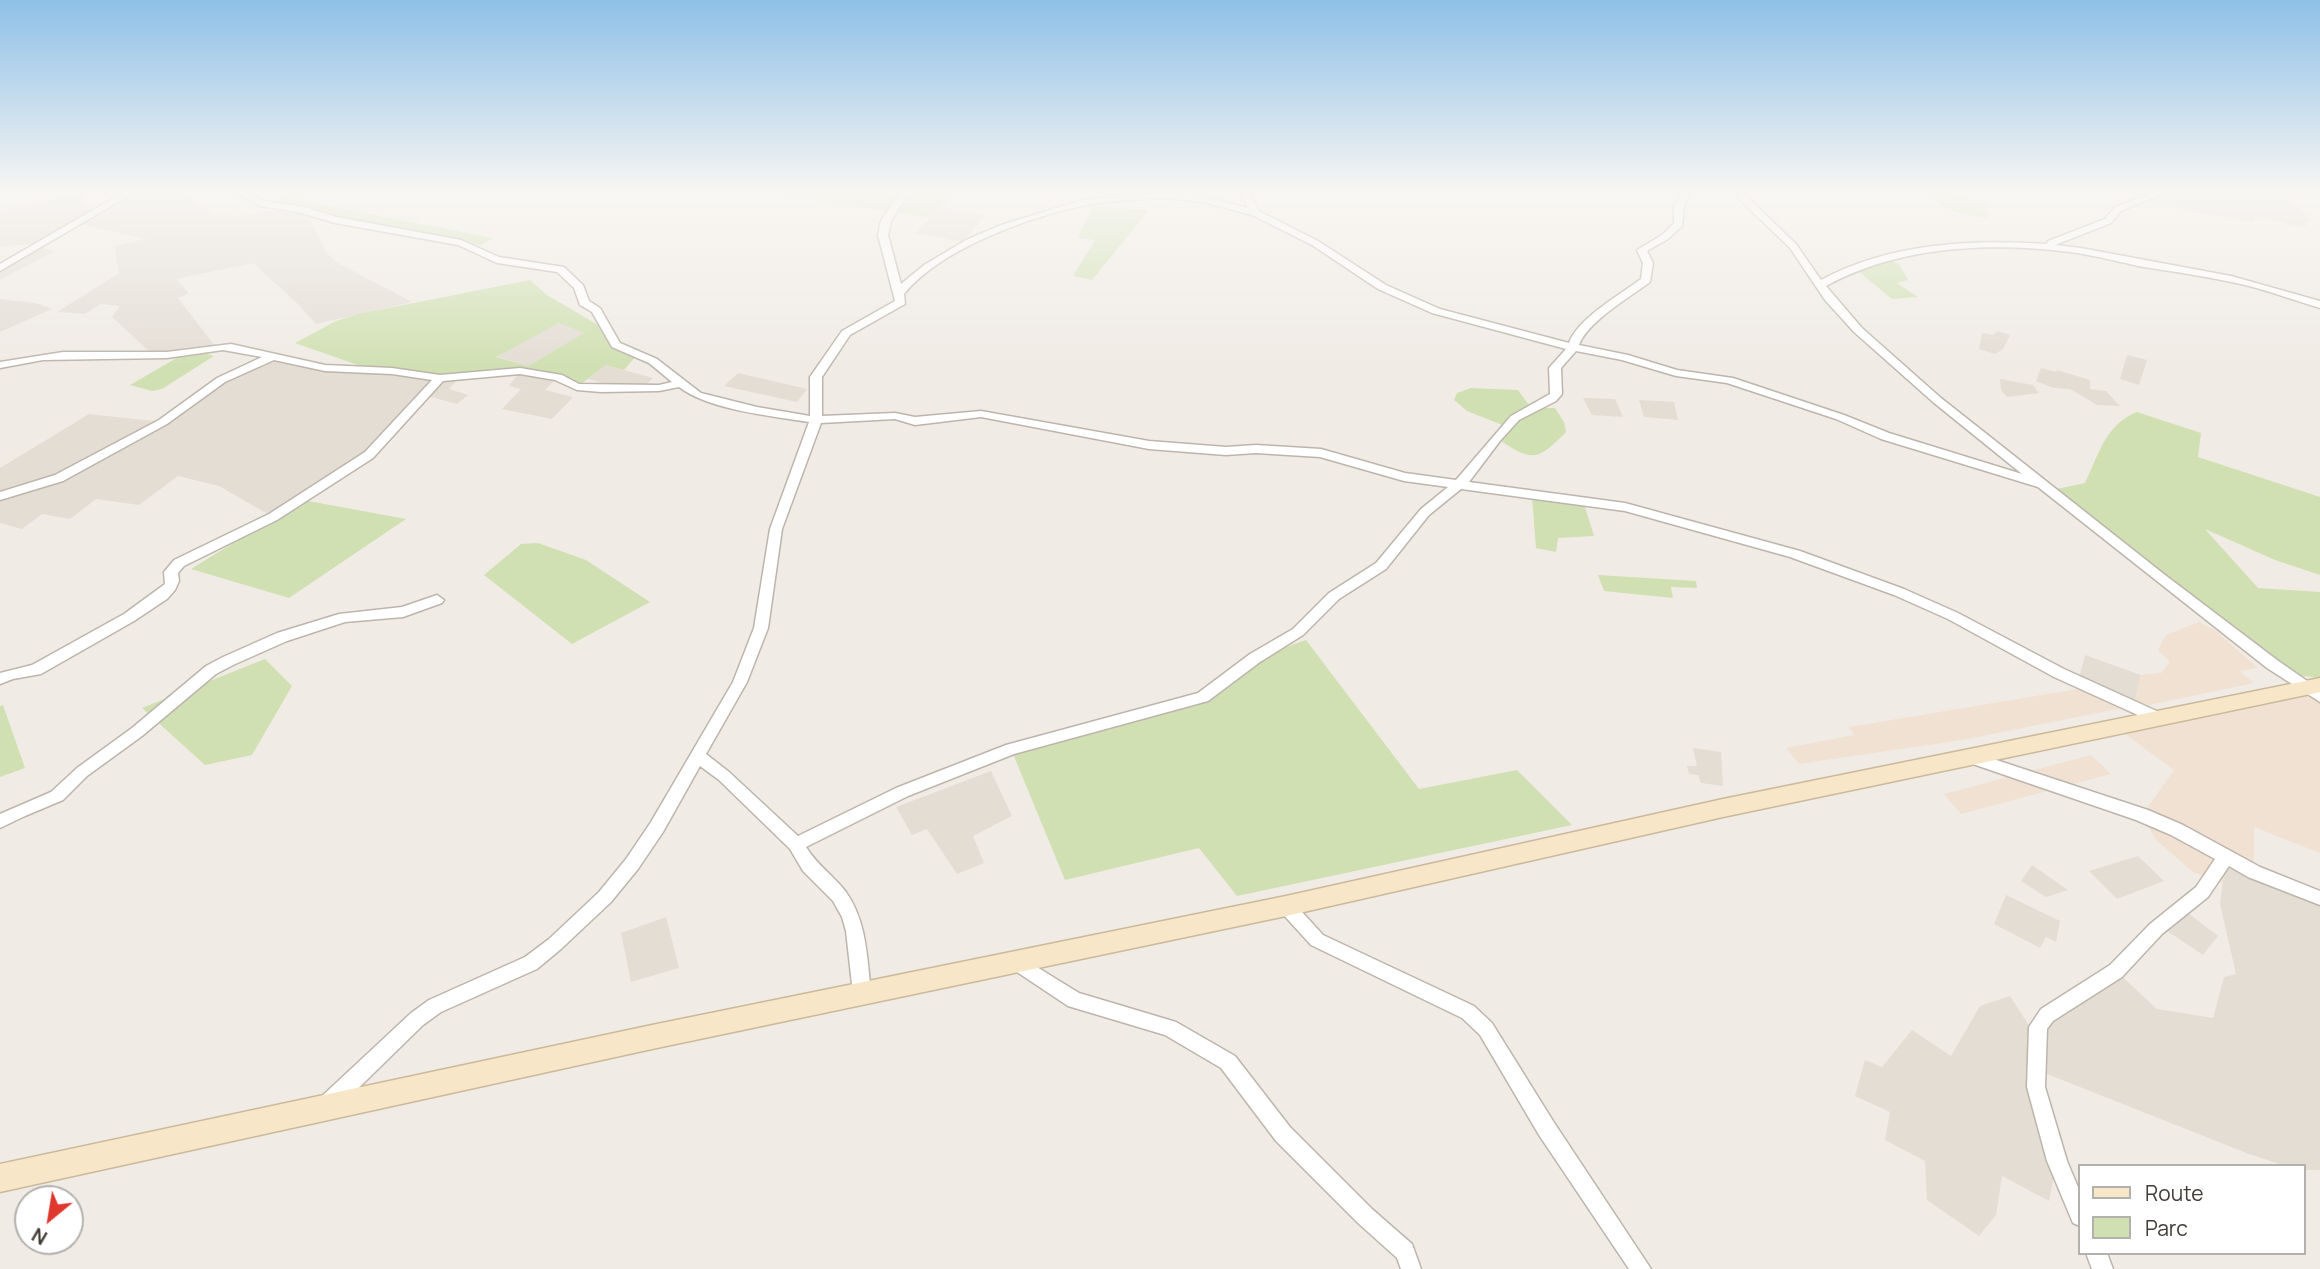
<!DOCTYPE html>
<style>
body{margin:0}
#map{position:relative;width:2320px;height:1269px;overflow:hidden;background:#f0ece5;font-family:Manrope,sans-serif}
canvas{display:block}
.legend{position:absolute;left:2078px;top:1164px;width:228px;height:91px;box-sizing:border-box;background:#fff;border:2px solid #b3b1ae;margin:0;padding:9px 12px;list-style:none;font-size:21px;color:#423c35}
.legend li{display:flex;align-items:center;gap:14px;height:35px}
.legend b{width:35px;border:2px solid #b3b1ae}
.north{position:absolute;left:14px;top:1185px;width:70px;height:70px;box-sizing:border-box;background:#fff;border:2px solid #b3b1ae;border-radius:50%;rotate:210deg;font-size:19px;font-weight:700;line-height:28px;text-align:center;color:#423c35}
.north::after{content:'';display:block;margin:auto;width:24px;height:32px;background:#df372d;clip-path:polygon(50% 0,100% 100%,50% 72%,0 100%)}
</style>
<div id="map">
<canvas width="2320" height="1269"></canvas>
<ul class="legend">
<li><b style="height:9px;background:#f7e7c8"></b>Route</li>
<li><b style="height:19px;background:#d0e0b2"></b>Parc</li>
</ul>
<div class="north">N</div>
</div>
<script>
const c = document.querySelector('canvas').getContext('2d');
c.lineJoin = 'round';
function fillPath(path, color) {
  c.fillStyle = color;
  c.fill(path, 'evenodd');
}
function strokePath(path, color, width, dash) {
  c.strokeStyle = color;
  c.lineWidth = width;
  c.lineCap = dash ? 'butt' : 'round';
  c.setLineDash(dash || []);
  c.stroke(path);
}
const residential = new Path2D(`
 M82 192 91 213 130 192H184L212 214 241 216 269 210 308 215 326 252 336 262 412 302 316 324 297 303 253 263 176 279 189 293 178 298 215 346 153 355 112 317 120 306 101 304 85 314 57 312 119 273 114 246 145 239 73 223 41 243 0 247V211Z
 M2130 192 2157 194 2162 192H2320V200L2291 199 2310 219 2304 228 2257 217 2253 222 2159 206Z
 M940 208 986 215 962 242 915 233Z
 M37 247 56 251 0 280V268Z
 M0 299 36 303 52 309 0 332Z
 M559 323 585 333 528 366 495 356Z
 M1998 331 2010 335 2003 349 1995 354 1979 349 1982 333 1993 335Z
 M2127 355 2147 360 2139 385 2120 379Z
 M274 356 303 363 460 377 449 389 468 395 457 404 424 395 382 443 273 517 219 486 178 476 139 505 96 499 70 519 42 514 22 529 0 523V468L89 414 163 422 221 380Z
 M606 365 653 378 643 388H623L588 379Z
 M2041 368 2056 372 2057 370 2090 380V389L2106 391 2120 406 2097 405 2070 389 2053 388 2036 381Z
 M520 371 558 377 545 390 573 397 552 419 502 409 521 389 509 386Z
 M738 373 807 389 797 402 724 386Z
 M2000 379 2033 385 2039 393 2007 397 2001 390Z
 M1583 398 1615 399 1623 417 1592 415Z
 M1639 400 1674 402 1678 420 1644 417Z
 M2085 655 2141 675 2135 701 2079 678Z
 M1693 748 1721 752 1723 786 1701 783 1698 775 1689 774 1687 766H1697Z
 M991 771 1012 816 973 836 984 863 957 874 927 829 912 835 896 807Z
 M2138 856 2164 881 2117 899 2089 871Z
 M2226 857 2320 898V1170H2304V1166H2286L2249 1154 2037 1070 2057 1161 2049 1201 2002 1176 1996 1215 1979 1236 1927 1200 1925 1161 1885 1140 1890 1112 1855 1096 1865 1060 1882 1067 1912 1030 1951 1056 1980 1006 2010 996 2037 1038 2038 1027 2116 971 2157 1009 2213 1018 2224 977 2236 974 2220 904Z
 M2032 865 2068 890 2046 897 2021 881Z
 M2006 895 2060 921 2056 942 2046 937 2040 948 1994 924Z
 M2188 913 2218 936 2203 955 2167 931Z
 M666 917 679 968 631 982 621 933Z`);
const commercial = new Path2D(`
 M2199 622 2216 631 2258 668 2240 671 2254 683 2149 705 2135 701 2141 675 2161 673 2170 662 2158 650 2166 635Z
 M2305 688 2320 697V853L2254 827V872L2226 858 2223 883 2193 872 2156 840 2142 815 2174 770 2114 726Z
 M2077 689 2089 690 2122 708 1962 740 1799 764 1786 748 1854 735 1849 727Z
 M2091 755 2111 774 1961 814 1944 794Z`);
const green = new Path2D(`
 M286 192H303L295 199 493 238 481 245 461 243 270 205Z
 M766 192H956L930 218Z
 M1932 192H1943L1992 204 1985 209 1989 213 1985 218C1969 216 1935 211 1932 192Z
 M1093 206 1149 210 1092 280 1073 276 1095 240 1078 238Z
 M1883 259 1899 264 1908 280 1897 283 1918 297 1892 299 1853 267Z
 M530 280 547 295 605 329 616 345 638 354 624 370 606 365 577 387 558 377 520 371 446 378 372 370 295 343 336 321 358 314ZM559 323 584 333 528 366 496 357Z
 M201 352 214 356 162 389 152 391 130 385 180 356Z
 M1471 388 1518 390 1531 408H1555L1564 422 1566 432C1535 464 1531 460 1496 438L1505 426 1467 411 1454 400 1457 393Z
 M2137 412 2201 433 2198 457 2320 497V575L2275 560 2205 529 2258 588 2320 592V678L2302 676 2272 664 2052 490 2085 483C2099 454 2105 425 2137 412Z
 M1532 497 1584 504 1594 536 1558 538 1556 552 1536 548Z
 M303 500 406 519 289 598 191 569Z
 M538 543 586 560 650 602 572 644 484 575 521 544Z
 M1598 575 1696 581 1697 588 1671 587 1673 598 1604 591Z
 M1306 640 1419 789 1517 770 1572 825 1237 896 1199 848 1065 880 1011 749 1203 697 1255 658Z
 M265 659 292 686 252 755 205 765 142 708Z
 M3 705 25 768 0 777V706Z`);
const street = new Path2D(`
 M124 192H135L0 271V264Z
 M233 192H245L263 201 304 207 337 217 461 240 499 257 564 267 583 285 589 301 600 308 620 343 657 359 701 393 757 407 810 416V377L842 331 895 301 878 235 881 221 900 192H909L891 221 888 235 901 284 924 265 966 240 1001 225 1082 200 1163 192 1203 196 1248 208 1240 192H1249L1259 211 1318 241 1386 285 1440 309 1569 343C1577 319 1621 294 1641 279L1643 263 1637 250 1662 235 1674 223V206L1683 192H1691L1684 206 1682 226 1668 239 1647 251 1653 263 1650 282C1630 297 1587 322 1579 345L1628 355 1677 370 1733 378 1844 415 1889 433 2022 474 1933 402 1854 332 1825 300 1790 248 1732 192H1742L1796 244 1821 280C1890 243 1971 239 2047 244L2048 241 2105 219 2115 207 2155 192H2166L2121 211 2111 223 2055 245 2081 248 2231 276 2320 301V308C2296 301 2273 292 2249 286 2212 277 2175 272 2138 266 2116 261 2093 255 2070 252 1989 242 1899 246 1826 286L1862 328 1941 398 2165 575 2277 660 2320 690V702L2267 668 2038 487 1881 439 1836 419 1727 383 1676 376 1622 360 1576 351 1561 368 1562 394 1556 401 1519 420 1500 441 1469 482 1625 503 1800 551 1904 589 1958 613 2064 669 2161 713 2163 717 2161 721H2151L2054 677 1948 619 1894 595 1790 557 1625 511 1461 489 1429 515 1386 569 1339 599 1303 635 1260 662 1208 701 1014 754 908 796 806 847C817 865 834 876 846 892 867 922 867 958 871 993L868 999 862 1001 856 999 853 993 846 931 842 917 833 901 803 871 790 849 719 780 700 766 663 832 638 869 611 902 561 949 537 969 441 1012 423 1025 335 1111 328 1113 321 1111 318 1104 321 1097 411 1013 429 1000 525 957 549 939 599 892 626 859 651 822 733 682 754 628 770 529 809 422C771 416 709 410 679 387L659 391 601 392 577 390 555 380 520 374 443 381 373 458 277 520 184 566 178 573 179 581 175 590 167 599 134 621 41 674 13 679 0 684V673L32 665 124 614 165 584 164 572 174 560 269 514 365 452 432 380 392 374 325 371 274 360 225 382 167 424 63 481 0 500V492L55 475 159 420 217 378 262 357 223 350 167 358 43 360 0 368V362L63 352H167L231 344 325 365 392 368 440 375 520 368 562 375 579 384 659 385 672 382 649 363 612 347 592 312 580 305 574 288 557 272 497 263 458 245 335 223 302 213 261 206ZM1163 198 1203 202 1252 215 1312 245 1378 289 1432 313 1566 349 1549 368 1550 394 1511 416 1456 480 1405 473 1321 449 1256 445 1226 447 1149 441 981 411 915 417 895 413 822 416V377L850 335 905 304 904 294C941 249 1026 218 1082 206 1108 200 1137 200 1163 198ZM981 417 1149 449 1226 455 1256 453 1320 457 1404 481 1448 487 1421 509 1376 563 1329 593 1293 629 1250 654 1198 693 1006 745 896 788 798 836 729 772 706 754 747 682 768 628 782 529 821 423 895 419 915 425Z
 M437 595 444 600 442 603 403 617 345 622 287 641 233 665 216 674 142 736 87 776 63 800 25 816 0 828V814L51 792 77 768 132 728 206 666 223 657 277 633 339 614 402 607Z
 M1969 751 2148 810 2183 825 2260 867 2320 891V905L2248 877 2229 866 2208 897 2162 934 2122 977 2053 1021 2047 1029 2045 1087 2067 1161 2080 1192V1226L2073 1223 2047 1161 2027 1087 2029 1027 2041 1009 2110 965 2150 924 2196 887 2215 859 2171 835 2136 820 1964 761 1961 757 1964 753Z
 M1286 899 1292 901 1323 935 1474 1006 1492 1023 1553 1121 1651 1269H1629L1539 1135 1480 1035 1462 1018 1311 945 1280 911 1278 906 1280 901Z
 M1014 953 1079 993 1176 1022 1235 1056 1290 1127 1372 1209 1412 1244 1421 1269H1401L1397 1258 1358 1223 1276 1141 1221 1068 1165 1035 1068 1006 1008 966 1005 961 1008 956Z
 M2086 1253H2107L2113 1269H2092Z`);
const secondary = new Path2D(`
 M2320 678V692L1723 817 1286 916 652 1049 0 1192V1164L652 1025 1286 896 1723 799Z`);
fillPath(residential, '#e3ddd4');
fillPath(commercial, '#f0e1d2');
fillPath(green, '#d0e0b2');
strokePath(street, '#bdb5ac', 3);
strokePath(secondary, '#cab99a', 3);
fillPath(street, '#fff');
fillPath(secondary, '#f7e7c8');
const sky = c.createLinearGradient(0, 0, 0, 369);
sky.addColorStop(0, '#8ec0e7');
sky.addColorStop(0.52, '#f8f6f3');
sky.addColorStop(1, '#f8f6f300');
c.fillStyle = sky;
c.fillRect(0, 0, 2320, 369);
</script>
